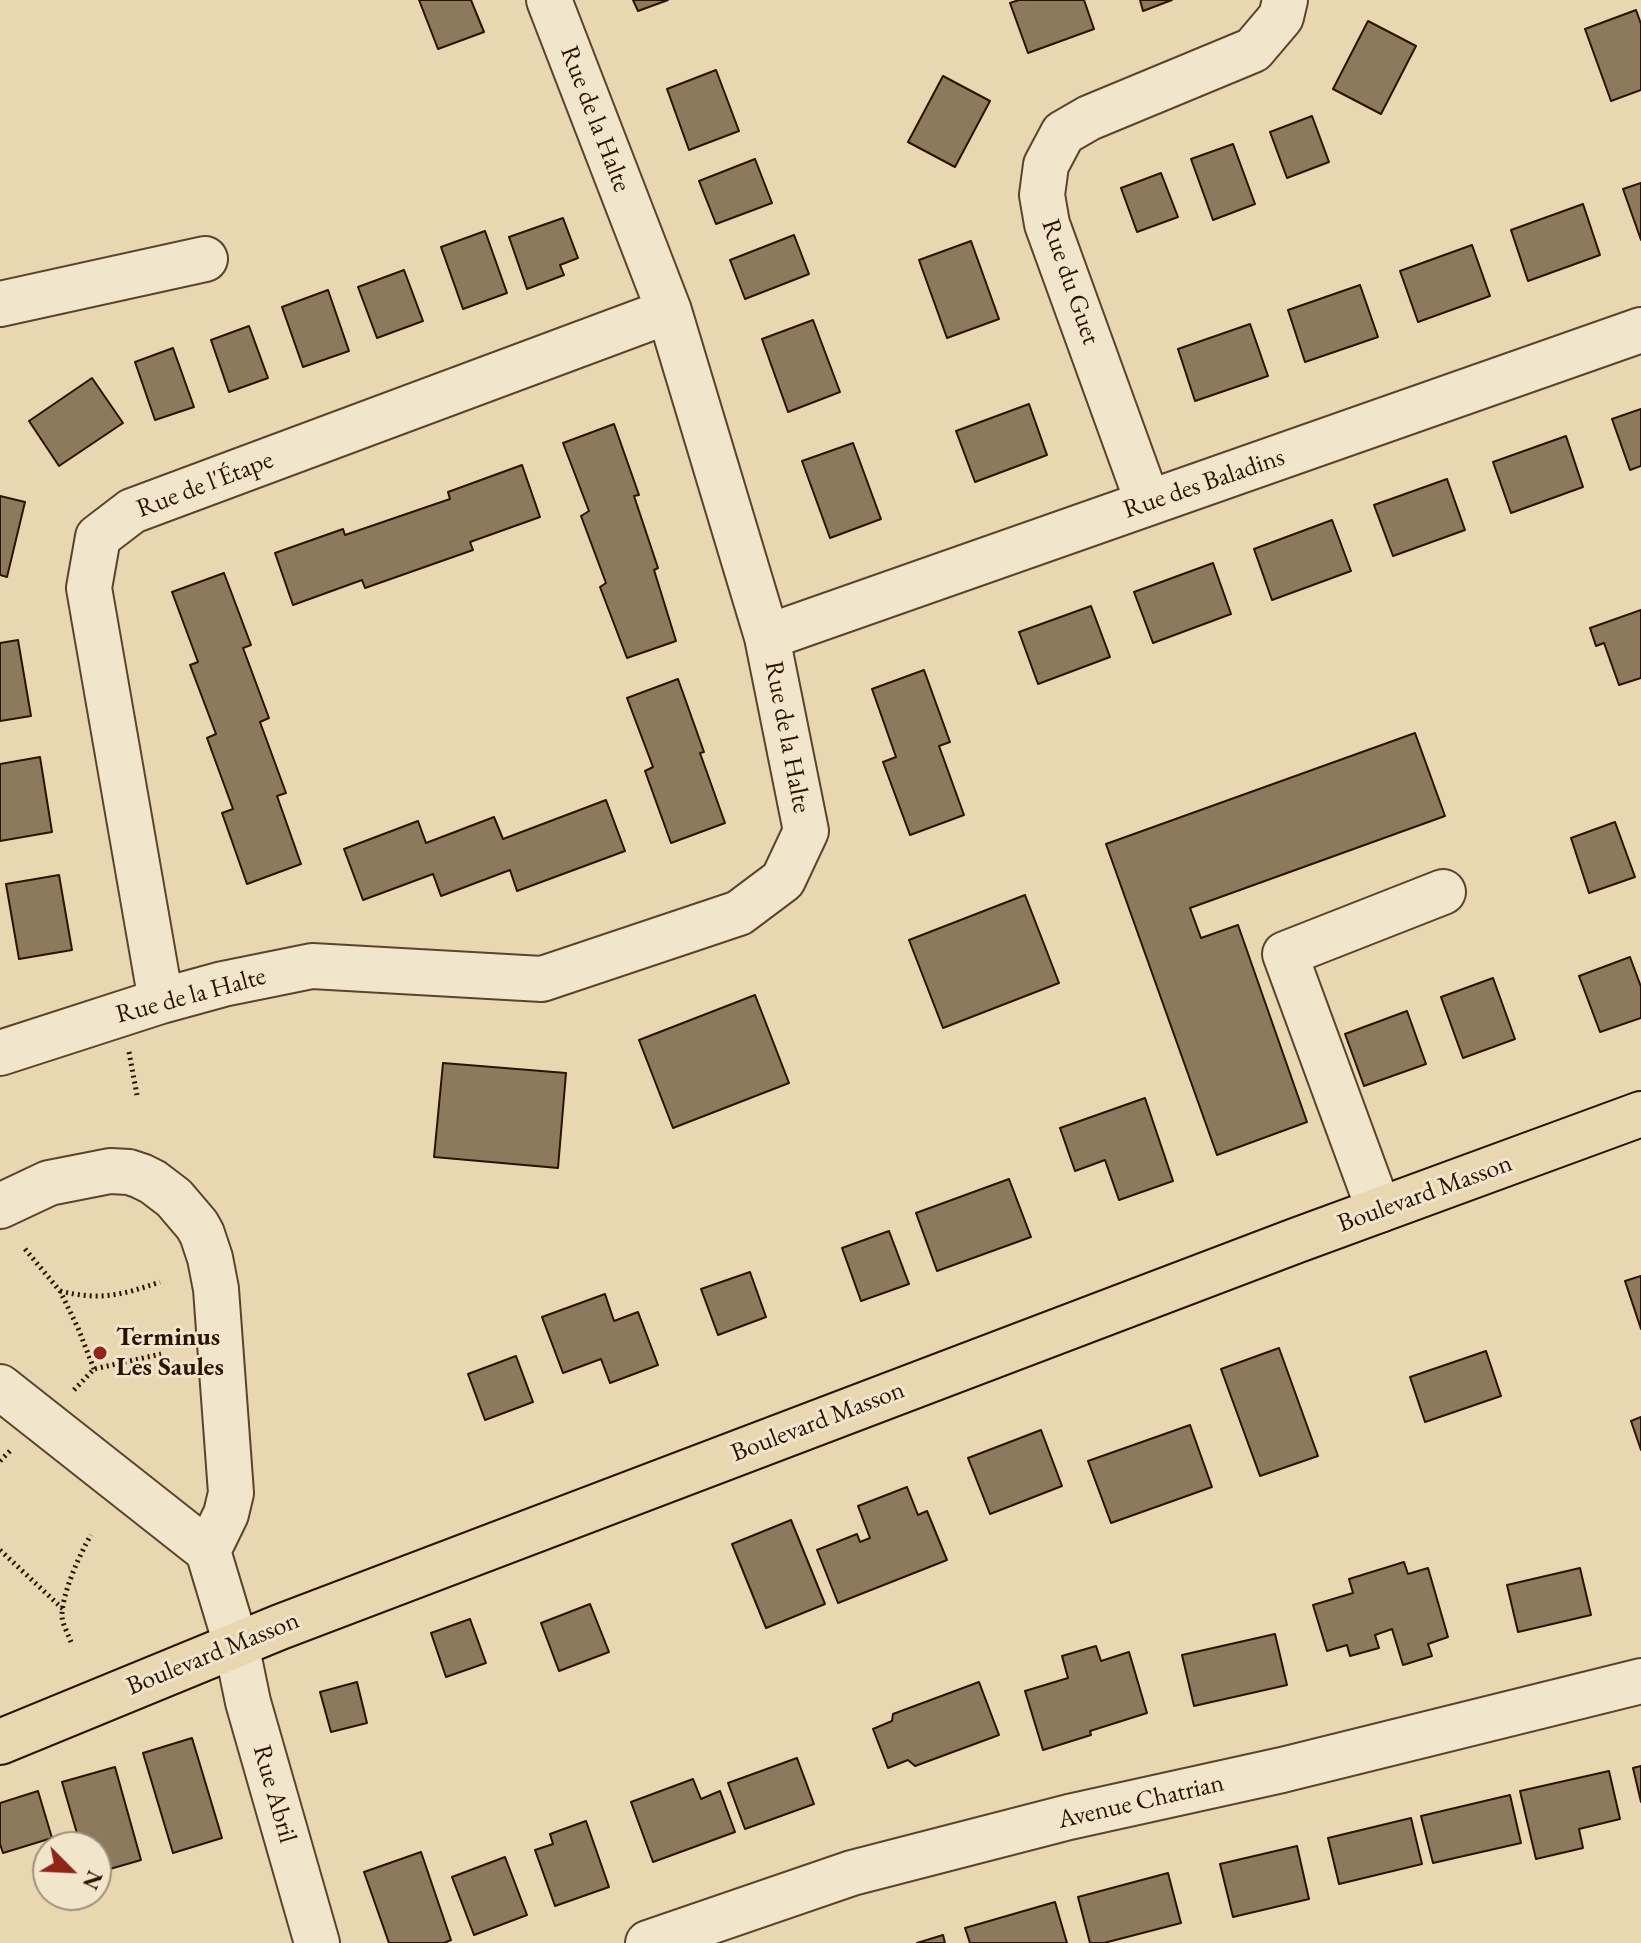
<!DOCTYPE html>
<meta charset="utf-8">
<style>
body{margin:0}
#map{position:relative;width:1641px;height:1943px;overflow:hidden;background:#e9d7b1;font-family:"EB Garamond",serif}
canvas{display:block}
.north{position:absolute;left:32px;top:1831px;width:80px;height:80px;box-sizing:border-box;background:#f1e5cc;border:2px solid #a1917a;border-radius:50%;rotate:114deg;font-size:22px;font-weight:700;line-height:32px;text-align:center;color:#2a1300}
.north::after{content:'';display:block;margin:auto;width:28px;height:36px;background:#8f2418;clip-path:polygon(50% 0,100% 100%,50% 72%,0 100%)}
</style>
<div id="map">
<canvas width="1641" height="1943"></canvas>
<div class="north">N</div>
</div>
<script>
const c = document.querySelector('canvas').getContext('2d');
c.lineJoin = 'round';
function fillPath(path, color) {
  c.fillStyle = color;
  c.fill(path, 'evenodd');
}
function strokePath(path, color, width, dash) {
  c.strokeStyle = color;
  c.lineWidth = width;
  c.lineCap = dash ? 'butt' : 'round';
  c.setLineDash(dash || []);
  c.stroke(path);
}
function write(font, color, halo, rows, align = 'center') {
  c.font = font + ' "EB Garamond",serif';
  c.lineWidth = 6;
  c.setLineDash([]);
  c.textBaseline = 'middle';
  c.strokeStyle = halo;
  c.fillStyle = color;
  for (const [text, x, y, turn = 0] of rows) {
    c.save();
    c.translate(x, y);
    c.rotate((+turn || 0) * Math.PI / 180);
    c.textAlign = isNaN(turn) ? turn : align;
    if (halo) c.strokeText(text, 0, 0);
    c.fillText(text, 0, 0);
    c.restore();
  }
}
const building = new Path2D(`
 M419 0H471L484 32 438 49Z
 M633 0H668L638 11Z
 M1019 0H1084L1094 29 1028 53 1010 3Z
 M1140 0H1172L1143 11Z
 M1636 10 1641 24V90L1611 101 1585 29Z
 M1368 21 1416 46 1381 114 1333 89Z
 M716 70 739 131 689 150 667 89Z
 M943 76 990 101 955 167 908 142Z
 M1312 116 1329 162 1287 178 1270 132Z
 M1233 144 1255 204 1213 220 1191 159Z
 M755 159 772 203 716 224 699 181Z
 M1161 173 1178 217 1137 232 1121 188Z
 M1641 183V240L1623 189Z
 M1583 204 1600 255 1528 281 1511 230Z
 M563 218 578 258 560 265 564 275 527 289 509 237Z
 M485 231 507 293 463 309 441 247Z
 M794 235 809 274 745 299 730 260Z
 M971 241 999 319 947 338 919 260Z
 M1472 245 1490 296 1418 322 1400 271Z
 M404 270 423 321 377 338 358 287Z
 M1360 285 1378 337 1305 362 1288 310Z
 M328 290 349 351 303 367 282 307Z
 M813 320 840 392 788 412 762 339Z
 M1250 324 1268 376 1195 401 1178 349Z
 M249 326 268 378 229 392 211 340Z
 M173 348 194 407 155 420 135 362Z
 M92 378 123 423 59 466 29 421Z
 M1029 404 1047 455 975 482 956 431Z
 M1641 409V466L1630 470 1612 419Z
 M614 424 639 495 634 496 658 568 654 570 676 641 627 658 600 587 606 583 581 516 589 511 563 443Z
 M1566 436 1583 487 1511 513 1493 462Z
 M853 443 881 519 830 538 802 461Z
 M522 465 540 517 470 542 473 550 365 588 362 580 293 605 275 553 343 529 345 535 450 499 448 492Z
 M1447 479 1465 530 1393 556 1374 505Z
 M0 496 25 502 7 577 0 575Z
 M1332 520 1351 571 1272 600 1254 549Z
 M1213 563 1231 614 1153 643 1134 592Z
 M224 573 251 645 243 648 269 718 260 722 286 793 277 796 301 864 247 884 222 813 233 809 207 738 216 734 190 665 198 662 172 592Z
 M1091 606 1110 657 1038 684 1019 632Z
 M1641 610V678L1619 685 1604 643 1596 646 1590 628Z
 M18 640 31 716 0 721V643Z
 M924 670 950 742 939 746 964 815 910 835 883 762 896 757 872 689Z
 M678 679 704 752 700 753 725 823 671 843 645 771 653 767 627 698Z
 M1415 733 1445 816 1190 908 1201 938 1238 925 1307 1122 1217 1155 1106 844Z
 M40 757 52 832 0 841V764Z
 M606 800 625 851 517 891 510 870 441 896 433 874 363 900 344 849 418 821 426 843 494 817 503 839Z
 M1615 822 1635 877 1589 893 1571 838Z
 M59 875 72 950 19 959 6 884Z
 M1025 895 1059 983 943 1028 909 940Z
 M1630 957 1641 987V1018L1600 1032 1579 976Z
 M1493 978 1515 1039 1463 1058 1441 997Z
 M755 995 789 1083 673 1128 639 1040Z
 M1407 1011 1426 1064 1364 1086 1345 1034Z
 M443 1063 566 1073 558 1168 434 1157Z
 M1145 1098 1173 1181 1119 1200 1105 1160 1075 1171 1060 1128Z
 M1009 1179 1031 1237 937 1271 916 1213Z
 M889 1231 909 1284 861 1301 842 1248Z
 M750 1272 766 1317 718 1335 701 1289Z
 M1641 1276V1329L1625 1281Z
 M605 1294 614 1321 638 1312 658 1365 610 1383 601 1359 563 1373 542 1317Z
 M1279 1348 1318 1456 1260 1476 1221 1369Z
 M1486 1351 1501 1396 1425 1422 1410 1377Z
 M516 1356 533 1402 485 1420 468 1374Z
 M1641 1417V1450L1631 1421Z
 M1190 1425 1212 1487 1111 1523 1088 1461Z
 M1041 1430 1062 1486 990 1514 968 1458Z
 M907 1487 918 1515 927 1511 947 1560 838 1603 817 1550 857 1534 860 1542 870 1538 858 1506Z
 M791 1520 825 1604 766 1628 732 1544Z
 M1404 1562 1408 1574 1428 1568 1448 1637 1428 1644 1432 1656 1403 1665 1392 1629 1375 1635 1379 1648 1350 1656 1347 1645 1327 1651 1313 1605 1353 1593 1349 1579Z
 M1580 1568 1591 1615 1518 1632 1507 1585Z
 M590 1604 609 1652 559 1671 541 1623Z
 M470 1619 486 1663 446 1677 431 1633Z
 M1275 1634 1287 1685 1194 1706 1182 1655Z
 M1096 1646 1101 1661 1129 1652 1147 1713 1090 1731 1091 1735 1043 1750 1025 1691 1068 1678 1062 1656Z
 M357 1682 367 1723 331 1732 320 1692Z
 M979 1682 999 1735 915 1766 908 1760 888 1768 873 1729 892 1721 893 1714Z
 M192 1738 222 1838 173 1853 143 1753Z
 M797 1758 814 1804 745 1829 728 1783Z
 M1641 1766V1802L1633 1768Z
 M115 1767 141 1860 96 1873V1847H81L62 1782Z
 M1609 1771 1620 1819 1579 1829 1583 1848 1536 1859 1520 1791Z
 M693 1779 701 1799 720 1791 735 1832 653 1862 631 1802Z
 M38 1791 52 1838 3 1853 0 1844V1803Z
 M1510 1795 1521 1843 1433 1863 1421 1816Z
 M1411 1818 1422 1864 1339 1884 1328 1838Z
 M586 1821 609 1887 555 1906 535 1850 553 1844 550 1834Z
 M1297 1846 1309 1899 1233 1917 1220 1864Z
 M421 1852 451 1940 444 1943H389L364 1872Z
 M505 1857 527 1915 474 1935 452 1877Z
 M1168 1873 1181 1923 1104 1943H1090L1078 1897Z
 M1055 1902 1067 1943H970L965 1928Z
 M943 1935 945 1943H917Z`);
const path = new Path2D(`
 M129 1052 137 1095
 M25 1249 60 1291 78 1328 94 1369
 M60 1291C100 1301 122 1295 160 1282
 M74 1390 94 1369 161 1354
 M0 1461 12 1449
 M0 1550 63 1609
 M71 1642C68 1634 63 1625 62 1617 61 1596 80 1553 91 1535`);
const minor = new Path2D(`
 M0 304 205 259
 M1148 503 1047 224 1042 195 1046 165 1063 133 1089 118 1253 50 1281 17 1285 0
 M767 637 1641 330
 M161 1001 89 588 98 537 132 511 669 311
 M0 1053 161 1001 223 984 312 966 542 979 739 913 783 880 806 831 767 637 669 311 549 0
 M0 1206 49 1183 110 1171 129 1172 141 1176 153 1182 174 1198 197 1225 202 1234 210 1258 216 1289 231 1493 226 1514 208 1551
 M1379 1210 1285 954 1443 892
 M0 1387 208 1551 236 1644 248 1702 317 1943
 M648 1943 852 1873 1069 1817 1282 1770 1641 1681`);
const major = new Path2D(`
 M0 1742 280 1627 1295 1241 1641 1114`);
const markers = [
 [100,1353,8,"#8f2418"]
];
const streetNames = [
 ["Rue de la Halte",595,119,69],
 ["Rue du Guet",1070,282,71],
 ["Rue des Baladins",1204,484,-19],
 ["Rue de l'Étape",205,485,-21],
 ["Rue de la Halte",787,737,79],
 ["Rue de la Halte",191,996,-15],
 ["Boulevard Masson",1425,1194,-20],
 ["Boulevard Masson",818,1422,-21],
 ["Boulevard Masson",213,1654,-22],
 ["Rue Abril",274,1794,74],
 ["Avenue Chatrian",1141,1802,-13]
];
const poiNames = [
 ["Terminus",116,1338],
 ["Les Saules",116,1368]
];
fillPath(building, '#8d795c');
strokePath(building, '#2a1300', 2);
strokePath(minor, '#5a442c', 48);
strokePath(major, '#2a1300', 48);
strokePath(path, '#2a1300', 5, [2, 4]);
strokePath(minor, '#f1e5cc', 44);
strokePath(major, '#e9d7b1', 44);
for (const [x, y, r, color] of markers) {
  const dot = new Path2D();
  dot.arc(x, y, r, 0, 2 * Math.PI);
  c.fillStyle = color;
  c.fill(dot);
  strokePath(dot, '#f1e5cc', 3);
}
write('26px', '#2a1300', '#f1e5cc', streetNames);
write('bold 26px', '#2a1300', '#f1e5cc', poiNames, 'left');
</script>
